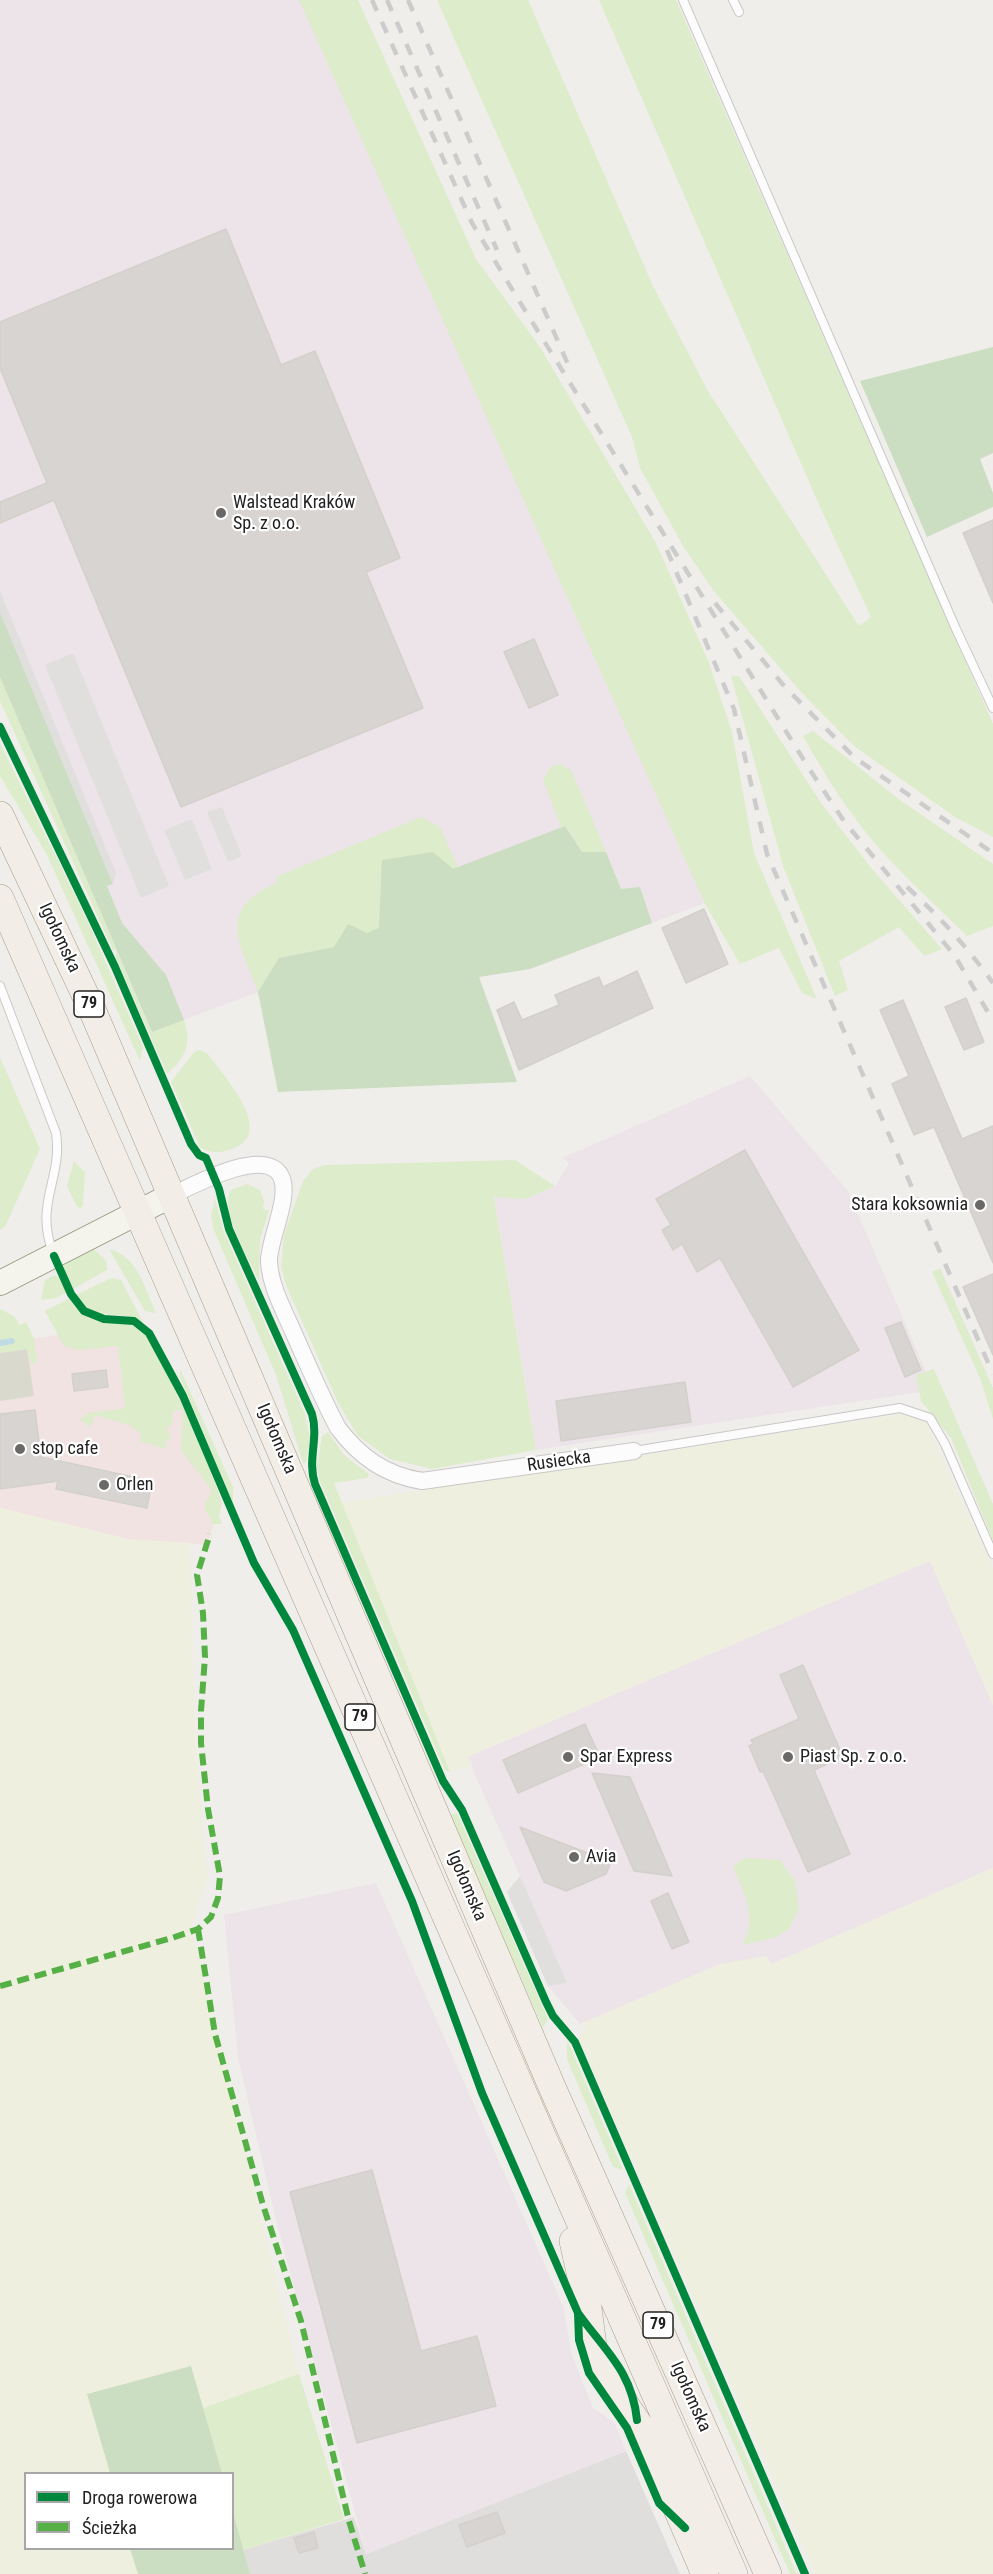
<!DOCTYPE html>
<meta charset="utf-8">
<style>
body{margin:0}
#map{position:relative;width:993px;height:2574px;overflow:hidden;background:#f0eeeb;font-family:"Roboto Condensed",sans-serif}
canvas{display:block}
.legend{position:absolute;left:24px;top:2472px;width:210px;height:78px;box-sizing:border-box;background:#fff;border:2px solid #a7a7a7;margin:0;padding:8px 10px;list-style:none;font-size:18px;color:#222}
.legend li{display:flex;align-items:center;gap:12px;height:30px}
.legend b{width:30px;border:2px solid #a7a7a7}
</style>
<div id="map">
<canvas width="993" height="2574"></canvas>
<ul class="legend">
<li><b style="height:8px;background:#00873e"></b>Droga rowerowa</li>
<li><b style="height:8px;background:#55b145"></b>Ścieżka</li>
</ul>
</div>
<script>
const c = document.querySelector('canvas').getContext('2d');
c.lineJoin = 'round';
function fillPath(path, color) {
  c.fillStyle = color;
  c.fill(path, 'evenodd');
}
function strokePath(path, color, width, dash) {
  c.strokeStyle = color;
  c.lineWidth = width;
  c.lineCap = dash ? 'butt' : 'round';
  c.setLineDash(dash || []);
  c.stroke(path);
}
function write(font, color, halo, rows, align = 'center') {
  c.font = font + ' "Roboto Condensed",sans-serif';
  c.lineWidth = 4.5;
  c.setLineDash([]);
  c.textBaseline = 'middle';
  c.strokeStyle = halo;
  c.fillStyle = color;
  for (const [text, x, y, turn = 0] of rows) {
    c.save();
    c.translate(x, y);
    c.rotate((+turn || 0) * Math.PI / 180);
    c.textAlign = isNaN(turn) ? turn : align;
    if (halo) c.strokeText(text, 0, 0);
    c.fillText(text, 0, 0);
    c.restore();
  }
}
const residential = new Path2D(`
 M626 2451 680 2574H250L243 2550 354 2517 366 2554Z`);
const commercial = new Path2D(`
 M128 1325 183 1408 220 1506 207 1545 128 1539 0 1508V1343Z`);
const industrial = new Path2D(`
 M0 0H301L705 903 530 969 263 1010 258 992 152 1032 0 677Z
 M750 1076 848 1191 934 1390 536 1450 494 1196 526 1199 555 1186 569 1163 562 1158Z
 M930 1560 993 1705V1868L771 1965 766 1956 580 2024 548 1986 507 1892 520 1876 467 1757Z
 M376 1883 563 2306 572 2355 593 2408 615 2423 626 2451 366 2554 276 2220 238 2058 224 1915Z`);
const construction = new Path2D(`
 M27 1349 34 1396 0 1401V1353Z`);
const farmland = new Path2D(`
 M903 1414 926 1423 993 1568V1705L930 1561 467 1757 473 1766 450 1772 340 1503Z
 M0 1508 128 1539 190 1543 196 1755 208 1877 191 1927 299 2374 203 2408 191 2367 87 2394 110 2473 26 2474V2548L130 2549 138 2574H0Z
 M993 1868V2574H815L580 2041V2034L585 2030 580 2024 720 1964 766 1956 771 1964Z`);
const grass = new Path2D(`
 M299 0H358L476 259 540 347 656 543 709 663 732 732 754 853 817 999 802 993 779 948 740 964 705 904Z
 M437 0H528L653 286 708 391 859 626 871 617 820 507 599 0H676L993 724V837L955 817 854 746 800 691 713 590 683 546 640 468 632 437Z
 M731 676H739L821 803 872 869 942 949 924 956 899 927 839 961 848 990 835 996 783 866Z
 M0 677 152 1032 184 1020C192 1044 186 1057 167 1074L116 958V950H113L0 701Z
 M813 731 900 800 993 864V926L967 936C941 910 913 885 888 858 855 823 826 778 803 736Z
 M0 743 87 920 143 1047 140 1061 47 855 0 776Z
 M562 764 572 772 606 852H582L566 826 561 827 543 780 551 766Z
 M421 817 440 827 458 867 380 928 334 947 279 958 258 992C239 940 215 911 278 882L276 877Z
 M200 1050 207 1053C222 1074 278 1133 232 1149 221 1153 210 1154 200 1147L171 1082 194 1052Z
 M0 1057 40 1149 5 1227 0 1230Z
 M515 1160 555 1186 526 1199 494 1197 536 1450 432 1469 390 1459 358 1436 338 1403 286 1285 281 1267 284 1235 303 1181 313 1169 325 1165Z
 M74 1161 85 1172 83 1205 81 1208 77 1207 67 1186Z
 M247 1184 260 1190 264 1201 263 1209 269 1211 260 1239 259 1281C250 1262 219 1209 231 1190Z
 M215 1199 223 1230 305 1414 310 1439 306 1463H303L276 1375 213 1228 211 1215Z
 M94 1249 107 1262V1270L73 1289 63 1268 67 1262Z
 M109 1249C138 1256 145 1289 156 1313L145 1311Z
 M940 1268 993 1388V1419L980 1378 932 1272Z
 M54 1275 59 1278 67 1292 56 1298 41 1300 45 1280Z
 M111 1278 121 1280 144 1324C122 1307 90 1325 76 1295Z
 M70 1298C87 1336 126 1308 146 1335L180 1400 208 1464 222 1503 219 1517 222 1524H213L204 1507 212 1490 181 1450 183 1410H173L172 1425 167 1427 171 1440H166V1449L140 1441 141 1434 129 1425 95 1415 91 1427 79 1419 89 1413 125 1408 118 1346 79 1350 64 1346 45 1311Z
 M0 1309 14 1316 20 1325 26 1322 34 1339 37 1363H31L27 1349 0 1353Z
 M180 1369 233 1487V1503L180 1377Z
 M934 1369 993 1504V1541L951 1438 921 1401 916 1375Z
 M328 1432 345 1456 369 1474 367 1478 334 1483 450 1772 445 1770 319 1479 317 1466 322 1436Z
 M457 1813 548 2019 543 2028 450 1815Z
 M745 1858 780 1860 795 1881 799 1908 789 1929 774 1938 742 1945C759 1919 743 1892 733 1866Z
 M567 2041 569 2044 623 2170 613 2167 567 2059Z
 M629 2184 797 2574H790L625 2193Z
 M299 2374 344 2519 243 2550 233 2512 232 2474 222 2473 203 2408Z`);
const forest = new Path2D(`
 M993 347V453L980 459 993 493V507L927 537 860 381Z
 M0 612 113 884 107 886 122 923 166 975 184 1020 152 1032 0 677Z
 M565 826 582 852H606L621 889 640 887 652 923 530 969 479 977 517 1082 278 1092 258 992 279 958 334 947 348 924 367 933 379 928 382 860 433 852 453 869Z
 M191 2366 222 2473H110L87 2394Z
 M233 2512 250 2574H138L130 2549 232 2548Z`);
const parking = new Path2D(`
 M0 591 116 873 113 884 0 612Z
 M73 653 169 886 141 898 45 665Z
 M222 807 242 856 228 862 207 812Z
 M192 819 212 869 185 880 164 830Z
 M520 1876 567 1983 548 1986 507 1892Z`);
const stream = new Path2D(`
 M0 1343 12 1341`);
const building = new Path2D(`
 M226 229 281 365 315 351 400 558 366 572 423 708 181 807 54 500 0 523V502L47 483 0 368V322Z
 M993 520V603L963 533Z
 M534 639 558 695 529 708 504 652Z
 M704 909 728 964 686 983 662 928Z
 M637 971 653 1008 519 1070 497 1010 514 1002 522 1020 559 1005 555 995 599 977 603 987Z
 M966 998 984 1042 964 1050 945 1007Z
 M903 1000 962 1139 993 1126V1263L934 1127 914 1135 892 1084 909 1076 880 1010Z
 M745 1150 859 1350 793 1387 720 1258 697 1272 682 1244 673 1250 662 1230 671 1225 656 1199Z
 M993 1274V1355L963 1287Z
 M901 1322 921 1370 905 1377 885 1328Z
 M106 1370 108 1387 74 1391 72 1374Z
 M685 1382 691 1422 561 1441 556 1401Z
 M35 1410 41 1457 152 1481 147 1508 56 1489 58 1481 0 1489V1414Z
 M803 1665 843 1757 814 1770 850 1854 808 1872 763 1771 760 1772 749 1746 753 1744 751 1740 799 1719 780 1675Z
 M585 1724 600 1757 518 1793 503 1760Z
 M592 1773 630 1777 672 1876 634 1871Z
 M520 1827 598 1857 610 1865 606 1874 566 1891 544 1882Z
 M668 1893 689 1942 672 1949 651 1901Z
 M372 2170 421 2351 477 2336 496 2406 357 2443 290 2192Z
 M497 2512 505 2533 467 2547 459 2525Z
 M314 2532 318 2548 299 2553 294 2538Z`);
const lane = new Path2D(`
 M683 0 956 629 993 708
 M733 0 739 12
 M0 986 56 1133C63 1179 34 1202 53 1253
 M634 1451 900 1408 930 1418 945 1444 993 1554`);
const street = new Path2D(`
 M172 1195C195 1185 254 1152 276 1170 297 1187 268 1238 269 1262 271 1289 285 1312 295 1336 309 1367 322 1398 338 1428 360 1457 385 1475 422 1481L634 1451`);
const secondary = new Path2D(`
 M0 1283 172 1195`);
const primary = new Path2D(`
 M0 815 91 1007 552 2087 768 2574
 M0 898 734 2574
 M573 2241 588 2308 594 2354 604 2373 644 2432 705 2574`);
const rail = new Path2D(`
 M372 0 472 223 518 299 810 770 844 821 955 956 993 1021
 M387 0 497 250
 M408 0 571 371
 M667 550 734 709 767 854 993 1374
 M715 603 785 687 855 758 993 853
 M907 887C940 917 967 947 993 983`);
const quiet = new Path2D(`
 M198 1929 215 2034 263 2205 301 2321 349 2521 365 2574
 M0 1986 172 1938 198 1929 211 1917 218 1898 220 1876 208 1809 201 1743V1711L205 1657 203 1613 197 1575 210 1534`);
const cycleway = new Path2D(`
 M0 727 115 967 191 1144 199 1155 206 1158 219 1189 229 1229 312 1414C319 1438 307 1460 315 1484L443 1781 462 1810 546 2002 553 2016 575 2042 805 2574
 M54 1256 71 1294 84 1311 104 1319 134 1321 149 1333 183 1396 254 1563 293 1630 412 1901 482 2093 578 2313 579 2340 589 2373 627 2428 659 2503 685 2528
 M578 2313C605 2351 632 2371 637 2420`);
const markers = [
 [221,513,6,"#6a6968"],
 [980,1205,6,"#6a6968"],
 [20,1449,6,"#6a6968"],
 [104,1485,6,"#6a6968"],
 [568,1757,6,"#6a6968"],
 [788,1757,6,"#6a6968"],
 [574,1857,6,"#6a6968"]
];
const shields = [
 [89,1004,30],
 [360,1717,30],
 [658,2325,30]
];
const shieldNames = [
 ["79",89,1004],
 ["79",360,1717],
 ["79",658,2325]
];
const poiNames = [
 ["Walstead Kraków",233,503],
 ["Sp. z o.o.",233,524],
 ["Stara koksownia",968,1205,"right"],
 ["stop cafe",32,1449],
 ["Orlen",116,1485],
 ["Spar Express",580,1757],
 ["Piast Sp. z o.o.",800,1757],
 ["Avia",586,1857]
];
const streetNames = [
 ["Igołomska",59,938,65],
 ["Igołomska",276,1439,67],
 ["Rusiecka",559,1462,-8],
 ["Igołomska",466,1886,67],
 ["Igołomska",690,2397,66]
];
fillPath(residential, '#dfdedc');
fillPath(commercial, '#f1e3e1');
fillPath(industrial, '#ede4e9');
fillPath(construction, '#d9d9cd');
fillPath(farmland, '#efefdf');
fillPath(grass, '#ddeccb');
fillPath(forest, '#cbdec1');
fillPath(parking, '#e0dfde');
strokePath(stream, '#bfdbe3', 6);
fillPath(building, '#d7d4d2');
strokePath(building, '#d3d0cc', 1.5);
strokePath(lane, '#c9c8c7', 10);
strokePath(street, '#c9c8c7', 18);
strokePath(secondary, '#999a82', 26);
strokePath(primary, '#a79c86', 28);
strokePath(lane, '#fdfcfc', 8);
strokePath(street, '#fdfcfc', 16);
strokePath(secondary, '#f4f4ed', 24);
strokePath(primary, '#f3ede7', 27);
strokePath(rail, '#ccc', 4.5, [12, 12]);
strokePath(quiet, '#55b145', 6, [12, 6]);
strokePath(cycleway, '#00873e', 8);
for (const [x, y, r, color] of markers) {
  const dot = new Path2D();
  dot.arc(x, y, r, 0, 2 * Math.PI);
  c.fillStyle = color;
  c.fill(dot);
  strokePath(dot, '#fff', 2);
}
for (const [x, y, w] of shields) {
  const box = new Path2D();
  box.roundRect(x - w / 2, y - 13, w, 26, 4.5);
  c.fillStyle = '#fff';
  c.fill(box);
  strokePath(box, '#222', 1.5);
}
write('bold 16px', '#222', null, shieldNames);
write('18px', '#222', '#fff', poiNames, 'left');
write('18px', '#222', '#fff', streetNames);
</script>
